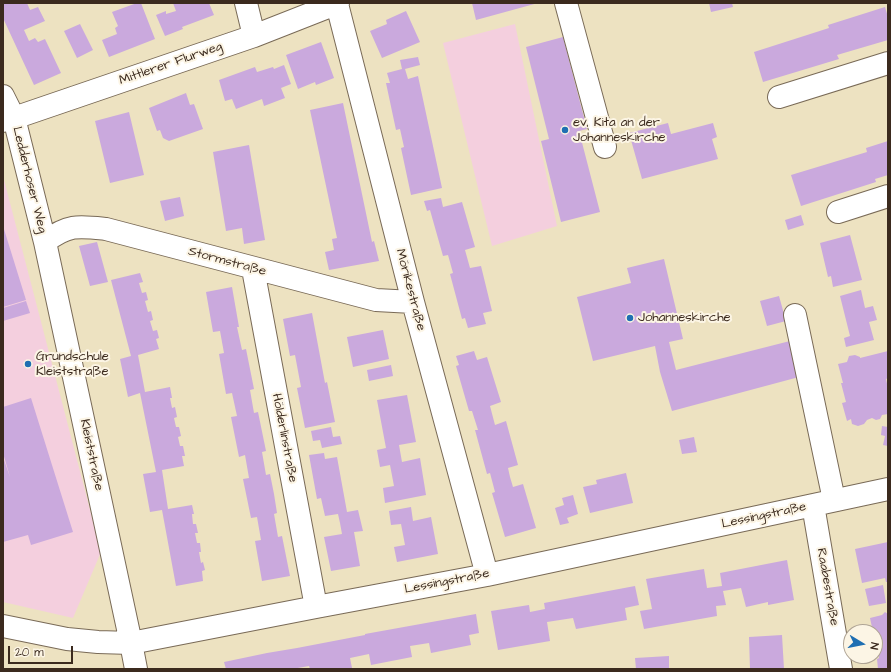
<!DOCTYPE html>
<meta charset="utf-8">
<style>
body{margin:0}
#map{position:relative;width:891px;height:672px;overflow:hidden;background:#ede2c1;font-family:"Architects Daughter",sans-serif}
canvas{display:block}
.frame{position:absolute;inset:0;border:4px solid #3b2a1e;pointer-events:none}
.north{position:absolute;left:843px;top:624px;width:40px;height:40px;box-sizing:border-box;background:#fcf5e5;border:1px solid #afa495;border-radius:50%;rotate:100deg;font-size:11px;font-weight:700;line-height:16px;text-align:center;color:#3b2a1e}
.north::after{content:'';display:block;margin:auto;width:14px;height:18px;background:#1f6fb2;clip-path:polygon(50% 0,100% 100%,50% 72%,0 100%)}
.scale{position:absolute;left:8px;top:646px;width:65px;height:18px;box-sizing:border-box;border:2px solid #3b2a1e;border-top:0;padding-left:5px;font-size:12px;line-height:14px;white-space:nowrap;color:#3b2a1e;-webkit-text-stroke:3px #fcf5e5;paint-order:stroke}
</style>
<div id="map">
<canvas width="891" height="672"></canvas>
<div class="frame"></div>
<div class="north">N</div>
<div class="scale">20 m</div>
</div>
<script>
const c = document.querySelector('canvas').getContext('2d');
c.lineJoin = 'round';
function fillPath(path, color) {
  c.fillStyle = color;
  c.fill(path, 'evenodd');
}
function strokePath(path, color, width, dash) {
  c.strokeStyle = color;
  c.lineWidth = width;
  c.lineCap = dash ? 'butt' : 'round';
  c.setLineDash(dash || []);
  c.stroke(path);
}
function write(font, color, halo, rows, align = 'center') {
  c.font = font + ' "Architects Daughter",sans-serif';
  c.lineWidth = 4;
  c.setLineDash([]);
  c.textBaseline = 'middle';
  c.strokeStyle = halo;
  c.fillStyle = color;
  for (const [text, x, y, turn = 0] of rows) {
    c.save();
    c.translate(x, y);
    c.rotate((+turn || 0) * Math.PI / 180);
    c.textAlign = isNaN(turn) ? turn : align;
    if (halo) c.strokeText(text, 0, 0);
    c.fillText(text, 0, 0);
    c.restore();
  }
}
const built = new Path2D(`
 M515 24 557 226 492 246 443 43Z
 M3 176 101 552 73 618 3 602Z`);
const building = new Path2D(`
 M6 3H27L30 10 38 7 45 21 24 30 29 41 35 38 38 42 45 39 61 73 34 85 3 18V4Z
 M137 3H141L155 39 109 57 102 40 117 34 115 28 118 26 112 12Z
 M173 3H209L214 15 182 27 183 29 165 36 156 15 166 11V14L176 11Z
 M472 3H538L476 20Z
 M709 3H732L733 7 711 12Z
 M885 7 888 17V40L837 55 839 59 763 82 754 52 829 28 828 25Z
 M406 11 420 42 382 58 370 31 387 24 386 20Z
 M80 24 93 50 77 58 64 31Z
 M563 37 587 129 579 131 600 212 561 222 541 141 549 139 526 47Z
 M321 42 334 78 316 85 315 82 298 89 286 55Z
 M418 57 420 65 405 69 408 79 418 76 442 188 411 195 401 148 404 147 400 129 396 130 386 83H390L387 73 402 69 400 60Z
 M284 65 291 84 281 88 285 98 264 106 262 99 236 109 232 99 225 101 219 80 255 67 257 72 273 67 274 69Z
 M186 93 190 105 194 104 203 129 169 141 163 138 160 130 157 131 149 108Z
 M343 103 372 242 374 241 379 261 329 270 325 252 334 250 332 239 337 238 310 110Z
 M129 112 144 175 110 183 95 121Z
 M668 123 671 134 713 123 717 137 712 139 718 159 642 179 629 133Z
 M888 141V175L875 179 876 182 801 206 791 175 867 152 866 148Z
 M249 145 265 240 244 244 242 228 226 231 213 152Z
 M180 197 184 216 165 221 160 201Z
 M441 198 443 207 462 202 475 247 465 250 470 268 481 266 492 311 483 313 486 324 468 328 465 318 462 319 450 274 453 273 448 255 443 256 430 210 427 211 424 201Z
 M801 215 804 225 788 230 785 220Z
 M3 226 26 300 3 307Z
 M850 235 862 280 833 287 831 276 828 277 820 243Z
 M97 242 108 282 90 286 79 246Z
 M664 259 683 339 669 342 676 370 790 341 799 377 672 411 660 372 655 346 593 361 577 297 631 283 627 268Z
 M140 273 143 282 139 283 142 293 146 292 148 300 145 301 148 312 151 311 153 320 150 321 153 331 157 330 159 338 156 339 159 349 138 355 145 392 170 387 172 398H170L172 408 175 407 177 417 174 418 176 427H179L181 436 178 437 180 446H183L185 456H182L184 466 162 470 168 509 192 505 194 514H192L193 524H196L198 533H195L197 543H200L201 552H199L201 563 203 562 205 570 202 571 203 581 176 586 162 510 150 512 143 474 156 472 140 393 128 397 120 359 131 356 111 280Z
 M232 287 239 327H237L242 350 246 349 254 389 250 390 254 413 258 412 266 451 262 452 266 475 270 474 274 494 277 513 274 514 278 537 282 536 290 576 262 581 255 541 261 540 257 517 251 518 243 479 249 478 245 455 239 457 231 417 237 416 232 393 226 394 219 354 224 353 220 331 213 332 206 292Z
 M861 290 865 308 873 306 877 320 869 322 874 340 846 347 844 338 850 336 840 296Z
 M779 296 786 321 767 326 760 301Z
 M26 301 30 313 3 321V308Z
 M312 313 325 383 327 382 335 422 305 428 297 388 301 387 295 355 290 356 283 319Z
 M383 330 389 359 353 367 347 337Z
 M474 351 477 360 487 357 501 402 490 406 495 425 506 421 518 465 508 468 510 477 513 487 523 484 536 528 505 537 492 493 495 492 490 473 487 474 475 430H478L472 411H469L456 366 459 365 456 356Z
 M888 351V378L886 379 888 388V414L882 415 880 419 876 420 872 418 867 420 864 424 858 426 852 424 851 419 847 421 842 403 846 402 841 383H843L838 364 847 362 849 356 855 355 860 357V358Z
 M391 365 393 376 369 381 367 370Z
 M407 395 416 442 399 445 402 462 420 458 426 495 385 503 383 488 394 486 390 465 380 467 377 450 386 448 377 400Z
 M31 398 73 532 31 545 28 535 3 542V457L10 477 3 453V407Z
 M882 426 888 427V446L883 445 885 436 881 435Z
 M331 427 333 437 340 436 342 444 322 448 320 440 313 441 311 431Z
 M694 437 697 452 682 454 679 440Z
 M324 453 325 459 337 457 347 512 358 510 363 531 354 532 360 566 331 571 324 537 342 534 340 523 338 514 325 516 321 498 317 499 309 455Z
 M626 473 633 503 590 513 583 487 597 484 596 480Z
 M573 495 578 514 567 518 569 523 560 525 555 508 564 505 562 498Z
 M411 507 413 521 431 517 438 554 397 562 394 547 405 545 401 524 391 525 389 511Z
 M888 542V582H886L885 578 862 583 855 549Z
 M787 560 794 600 768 605V602L746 607 741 588 723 591 726 605 716 606 717 616 644 629 640 611 652 609 646 579 704 569 707 588 722 586 720 573Z
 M883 585 886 603 869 606 865 589Z
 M635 586 639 605 625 608 627 620 576 629 573 618 547 622 550 641 498 650 491 611 529 605 530 612 545 609 544 603Z
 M885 612 888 614V669H878L877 659 879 658 875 641 880 640 878 633 875 634V632H873L870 618 882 615Z
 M476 614 479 633 469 635 471 645 431 653 429 643 410 646 412 657 371 665 369 654 350 658 352 668 348 669H310L309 666 292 669H226L224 662 267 653 297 648 365 635V634Z
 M782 635 784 669H750L749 637Z
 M669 656V669H636L635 658Z`);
const minor = new Path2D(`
 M246 3 254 36
 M566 3 605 147
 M337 4 413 302 487 575
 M3 96 14 118 45 242 131 643 136 669
 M779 97 888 63
 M3 121 14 118 254 36 338 3
 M838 212 888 196
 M45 242C68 224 79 226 106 229L376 300 413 302
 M253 269 316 607
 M795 315 834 500
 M813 505 841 669
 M3 626 67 639 98 642 131 643 316 607 487 575 888 489`);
const markers = [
 [565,130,4,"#1f6fb2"],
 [630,318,4,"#1f6fb2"],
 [28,364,4,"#1f6fb2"]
];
const streetNames = [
 ["Mittlerer Flurweg",171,64,-19],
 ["Ledderhoser Weg",29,180,76],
 ["Stormstraße",227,262,15],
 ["Mörikestraße",410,290,75],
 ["Hölderlinstraße",284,438,79],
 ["Kleiststraße",91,455,78],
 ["Lessingstraße",764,516,-12],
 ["Lessingstraße",447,582,-11],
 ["Raabestraße",827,587,80]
];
const poiNames = [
 ["ev. Kita an der",573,123],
 ["Johanneskirche",573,138],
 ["Johanneskirche",638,318],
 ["Grundschule",36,357],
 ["Kleiststraße",36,372]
];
fillPath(built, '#f4cfde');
fillPath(building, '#caa9dd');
strokePath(minor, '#796a57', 24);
strokePath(minor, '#fff', 22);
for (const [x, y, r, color] of markers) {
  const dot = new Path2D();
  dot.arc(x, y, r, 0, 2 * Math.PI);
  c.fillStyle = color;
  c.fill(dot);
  strokePath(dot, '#fcf5e5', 1.5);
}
write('13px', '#3b2a1e', '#fcf5e5', streetNames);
write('13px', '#3b2a1e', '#fcf5e5', poiNames, 'left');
</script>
